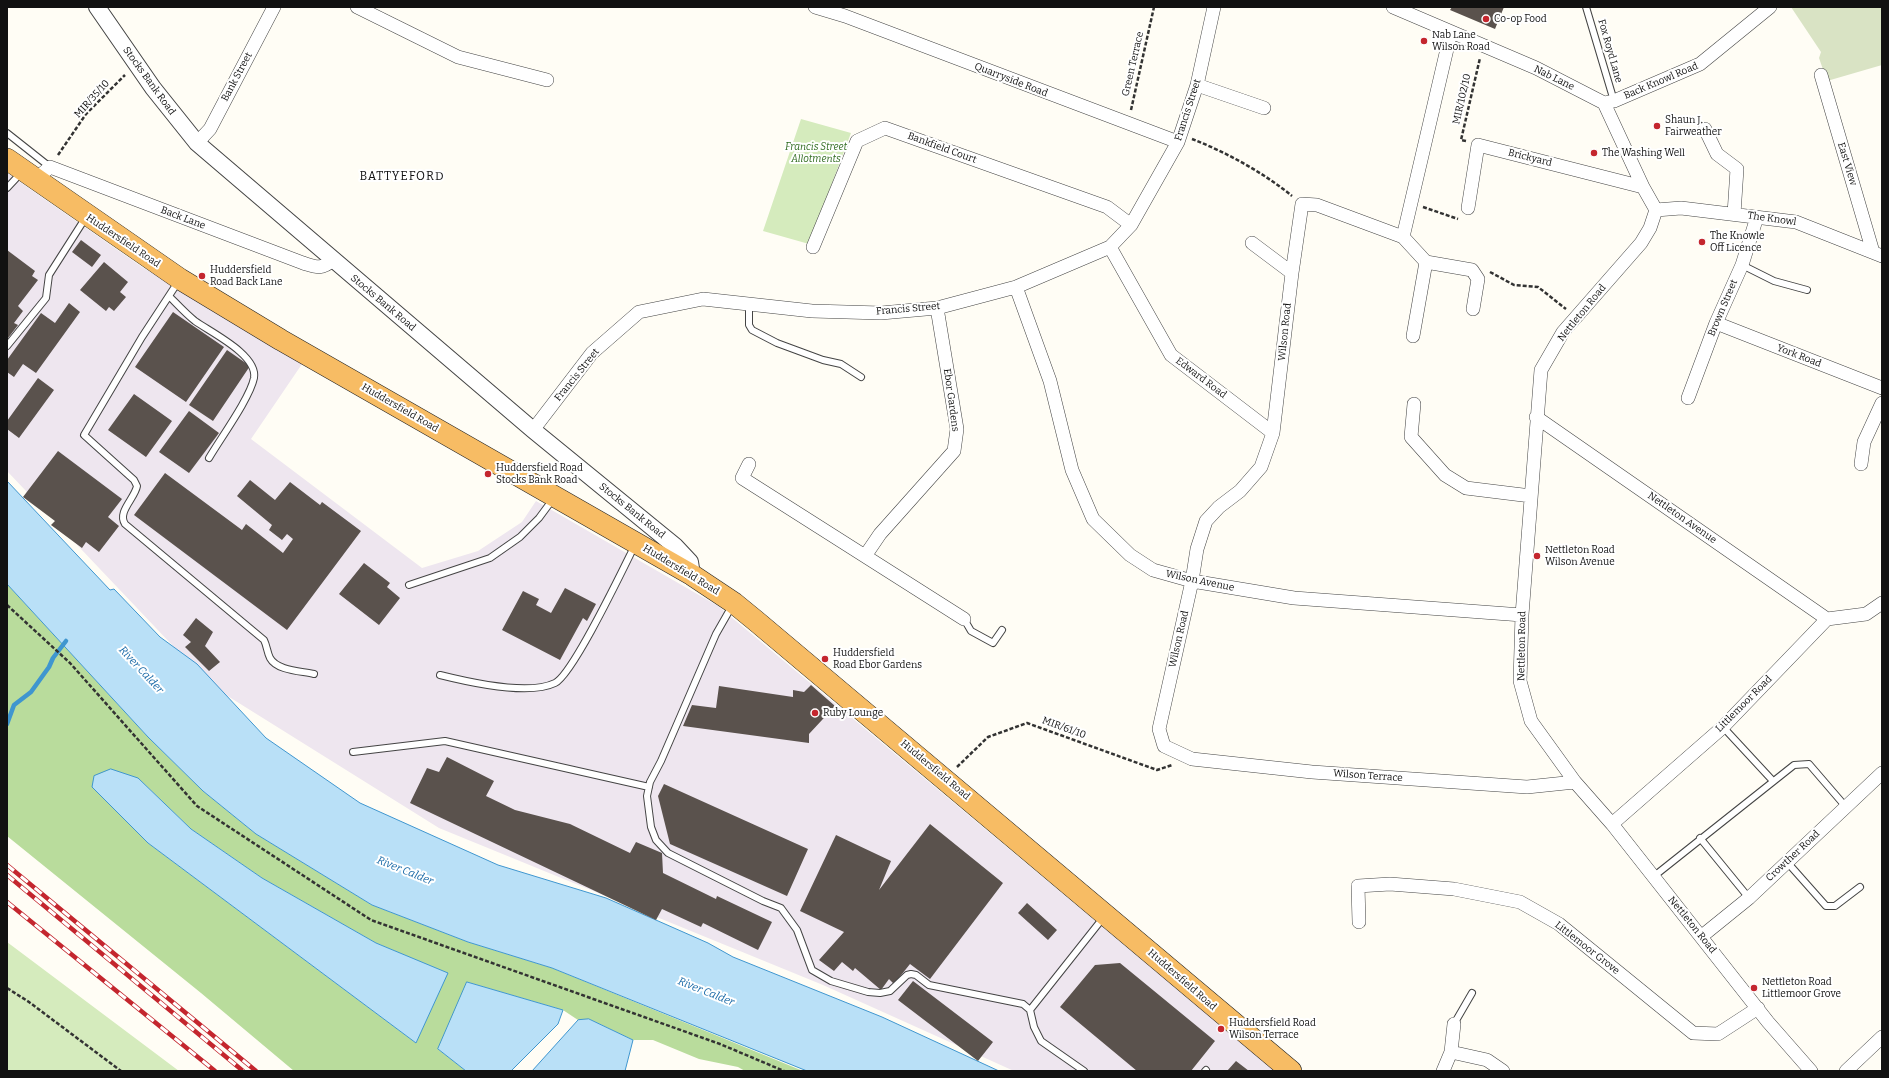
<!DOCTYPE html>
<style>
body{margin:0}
#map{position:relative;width:1889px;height:1078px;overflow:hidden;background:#fffdf5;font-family:Bitter,serif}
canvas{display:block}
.frame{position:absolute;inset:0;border:8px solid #111;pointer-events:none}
</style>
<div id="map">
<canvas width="1889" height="1078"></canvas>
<div class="frame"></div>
</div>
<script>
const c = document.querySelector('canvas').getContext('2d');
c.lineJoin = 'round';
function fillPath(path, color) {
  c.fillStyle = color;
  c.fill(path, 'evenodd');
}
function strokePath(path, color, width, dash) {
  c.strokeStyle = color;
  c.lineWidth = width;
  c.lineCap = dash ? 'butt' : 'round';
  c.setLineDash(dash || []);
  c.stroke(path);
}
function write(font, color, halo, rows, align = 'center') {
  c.font = font + ' Bitter,serif';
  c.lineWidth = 4;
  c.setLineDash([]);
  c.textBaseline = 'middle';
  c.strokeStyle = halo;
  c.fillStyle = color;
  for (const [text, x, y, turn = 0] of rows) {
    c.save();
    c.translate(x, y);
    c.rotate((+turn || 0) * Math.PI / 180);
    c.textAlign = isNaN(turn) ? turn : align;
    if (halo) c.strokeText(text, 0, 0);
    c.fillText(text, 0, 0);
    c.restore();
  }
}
const industrial = new Path2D(`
 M7 173 142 267 302 364 251 439 422 568 478 551 522 522 536 501 718 606 1275 1071H1014L823 985 439 828 210 685 7 471Z`);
const green = new Path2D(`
 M801 119 851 133 809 244 763 231Z
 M7 942 179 1071H7Z`);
const forest = new Path2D(`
 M7 584 148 737 203 791 256 834 372 905 468 942 552 968 803 1071H745L738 1067 699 1059 653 1040H633L589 1019 578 1020 563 1010 467 982 438 1049 466 1071H294L201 993 7 836ZM138 778 191 829 262 878 376 943 447 973 416 1043 148 843Z`);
const cemetery = new Path2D(`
 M1791 7H1882V65L1827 81 1819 58 1821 52Z`);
const water = new Path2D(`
 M7 481 110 590 114 589 160 637 197 664 266 738 360 803 498 865 606 898 708 943 733 957 882 1017 999 1071H807L552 968 468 942 372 905 256 834 203 791 148 737 7 584Z
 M111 769 138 778 191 829 262 878 376 943 448 973 416 1043 148 843 92 787 94 776Z
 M467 982 563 1010 558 1024 511 1071H466L438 1049Z
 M589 1019 633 1040 625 1071H532L578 1020Z`);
const stream = new Path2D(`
 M7 724 14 705 31 692 49 667 53 658 66 641`);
const building = new Path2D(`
 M1452 7H1504L1495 29 1450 10Z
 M81 240 101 255 92 267 72 252Z
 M7 250 35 271 32 276 38 280 18 306 23 311 14 323 18 325 8 338Z
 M104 262 128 282 120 292 126 297 114 311 109 307 106 311 80 290Z
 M69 303 80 312 36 373 23 364 14 377 7 372V360L41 313 55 323Z
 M173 312 224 347 186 402 135 367Z
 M227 350 250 366 213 421 189 405Z
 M38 378 54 390 19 438 7 429V421Z
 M134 394 172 421 146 457 108 430Z
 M189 411 219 433 189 473 159 452Z
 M58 451 122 499 108 517 119 526 99 552 86 542 82 548 51 525 55 521 23 497Z
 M165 473 242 530 246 524 283 553 293 539 287 534 282 540 269 530 272 525 237 496 250 480 275 500 290 482 320 505 322 502 361 531 287 630 134 515Z
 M364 563 390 583 387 587 400 598 379 625 339 594Z
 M565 588 596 604 587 621 583 618 560 660 502 630 523 591 539 599 536 605 551 613Z
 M196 618 213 632 205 646 220 662 209 671 185 647 191 642 183 635Z
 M811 685 835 706 809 734V743L683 726 692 705 716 708 719 686 793 697V690L804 692Z
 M447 757 494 781 486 796 515 810 570 824 630 853 636 842 662 853 663 873 716 899 717 896 772 922 758 950 703 923 701 927 662 909 656 920 410 803 427 768 439 772Z
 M664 784 808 849 787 896 670 844 658 796Z
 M930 824 1003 883 930 979 910 964 894 984 889 979 881 990 855 968 853 971 842 962 834 971 819 960 844 932 800 911 836 835 891 861 879 890Z
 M1027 903 1057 930 1048 940 1018 913Z
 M1120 963 1215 1041 1191 1071H1137L1060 1007 1095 965Z
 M913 981 993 1042 978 1061 898 1000Z
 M1236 1061 1249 1071H1227Z`);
const path = new Path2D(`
 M1131 110 1154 7
 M1192 139C1226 152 1264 173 1292 196
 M1466 141 1461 140 1480 58
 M58 155 86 114 125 75
 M1423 207 1458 219
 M1490 272 1514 285 1538 287 1566 309
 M7 605 70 663 197 806 371 920 720 1044 784 1071
 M957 767 988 737 1027 723 1157 770 1172 765
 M7 988 29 1002 121 1071`);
const service = new Path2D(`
 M1586 7 1614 101
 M7 133 50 167
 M7 188 21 173
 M1742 265 1774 281 1807 290
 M178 282 142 337 84 435 134 480 137 486C135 498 117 512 125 524L264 640C267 646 267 652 270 658 277 671 302 671 314 674
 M169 296C177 304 186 314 195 321 212 333 258 355 254 378 250 398 220 439 209 458
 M749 304V325L752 330 777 343 823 360 841 364 861 377
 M7 346 46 298 49 275 86 217
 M409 585 490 558 520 537 539 518 553 499
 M732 606 716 634 661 761 650 782 647 796 651 827 656 840 668 853 763 901 781 908 797 930 812 970 831 981 868 992 880 993 890 991 907 975 911 974 916 975 929 985 1023 1004 1030 1010 1103 918
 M964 619 971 631 993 643 1002 630
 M440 675C468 682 528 696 555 683 573 674 622 571 634 547
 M1723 727 1773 781
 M353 752 445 741 649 787
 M1700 838 1749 898
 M1787 862 1826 906H1835L1860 887
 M1653 877 1794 765 1809 764 1846 807
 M1030 1010 1034 1027 1041 1041 1084 1071
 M1454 1024 1472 993
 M1205 1071 1206 1070`);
const minor = new Path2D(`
 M357 7 458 57 547 80
 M815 7 845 16 1178 142
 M1393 7 1536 68 1604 103 1643 187 1656 210
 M1451 32 1403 237 1317 205 1302 204 1292 273 1273 433 1261 467 1240 491 1219 507 1206 521 1197 549 1192 581 1159 729 1164 746 1192 759 1312 772 1527 787 1575 782
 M1821 75 1873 252
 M1197 85 1264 108
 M1604 103 1614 101 1700 64 1770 7
 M1705 129 1717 154 1737 169 1734 214
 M197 143 210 129 274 7
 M36 179 50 167 303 263C316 267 321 270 333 260
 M1468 208 1478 145 1643 187
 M1656 210 1650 228 1641 243 1563 332 1541 370 1522 615 1520 681 1531 721 1575 782 1612 824 1768 1022 1811 1071
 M1656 210 1681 208 1796 222 1882 256
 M1403 237 1426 262 1413 336
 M1252 243 1292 273
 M813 247 857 141 885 128 1107 207 1131 225
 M1110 247 1171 355 1273 433
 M1426 262 1472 270 1478 279 1473 309
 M1016 287 1050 381 1072 470 1093 519 1130 555 1153 570 1192 581 1294 598 1522 615
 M1716 323 1882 388
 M1688 398 1716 323 1742 265 1757 217
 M1414 404 1411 437 1445 475 1466 488 1531 496
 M1536 417 1827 619
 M533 430 592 353 639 312 703 299 812 311 881 313 937 308 1016 287 1110 247 1131 225 1178 142 1197 85 1214 7
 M749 464 742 478 964 619
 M1861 464 1864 442 1882 403
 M865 556 880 534 954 451 957 429 937 308
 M1612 824 1723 727 1827 619 1866 614 1882 603
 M1359 922 1358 886 1390 884 1454 889 1520 902 1559 924 1693 1033 1718 1034 1758 1008
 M1702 936 1749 898 1882 773
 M1451 1052 1454 1024
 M1443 1071 1451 1052 1487 1060 1503 1071
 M1846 1071 1882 1037`);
const tertiary = new Path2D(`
 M97 7 153 88 197 143 533 430 675 546 690 562 692 575`);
const trunk = new Path2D(`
 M7 159 180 279 281 340 692 575 734 603 756 621 1291 1071`);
const rail = new Path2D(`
 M7 865 256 1071
 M7 875 243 1071
 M7 902 215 1071`);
const markers = [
 [1486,19,4,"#c4262e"],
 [1424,41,4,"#c4262e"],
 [1657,126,4,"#c4262e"],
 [1594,153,4,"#c4262e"],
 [1702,242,4,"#c4262e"],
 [202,276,4,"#c4262e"],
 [488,474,4,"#c4262e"],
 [1537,556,4,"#c4262e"],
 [825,659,4,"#c4262e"],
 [815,713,4,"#c4262e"],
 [1754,988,4,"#c4262e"],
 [1221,1029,4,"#c4262e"]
];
const poiNames = [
 ["Co-op Food",1494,19],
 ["Nab Lane",1432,35],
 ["Wilson Road",1432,47],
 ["Shaun J.",1665,120],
 ["Fairweather",1665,132],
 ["The Washing Well",1602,153],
 ["The Knowle",1710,236],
 ["Off Licence",1710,248],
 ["Huddersfield",210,270],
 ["Road Back Lane",210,282],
 ["Huddersfield Road",496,468],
 ["Stocks Bank Road",496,480],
 ["Nettleton Road",1545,550],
 ["Wilson Avenue",1545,562],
 ["Huddersfield",833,653],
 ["Road Ebor Gardens",833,665],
 ["Ruby Lounge",823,713],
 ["Nettleton Road",1762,982],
 ["Littlemoor Grove",1762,994],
 ["Huddersfield Road",1229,1023],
 ["Wilson Terrace",1229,1035]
];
const streetNames = [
 ["Fox Royd Lane",1610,51,74],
 ["Green Terrace",1133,64,-77],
 ["Bank Street",237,77,-62],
 ["Nab Lane",1554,78,26],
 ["Quarryside Road",1011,80,21],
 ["Stocks Bank Road",149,81,54],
 ["Back Knowl Road",1661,81,-23],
 ["MIR/35/10",92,99,-48],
 ["MIR/102/10",1462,99,-77],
 ["Francis Street",1188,110,-72],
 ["Bankfield Court",942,148,20],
 ["Brickyard",1530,158,14],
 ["East View",1847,164,73],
 ["Back Lane",183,218,21],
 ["The Knowl",1772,219,8],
 ["Huddersfield Road",123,241,34],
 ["Stocks Bank Road",383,303,40],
 ["Brown Street",1723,308,-67],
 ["Francis Street",908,309,-5],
 ["Nettleton Road",1582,313,-51],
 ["Wilson Road",1285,332,-84],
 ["York Road",1799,356,21],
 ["Francis Street",577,375,-51],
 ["Edward Road",1201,378,37],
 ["Ebor Gardens",951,400,82],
 ["Huddersfield Road",400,408,30],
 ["Stocks Bank Road",632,511,39],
 ["Nettleton Avenue",1682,518,35],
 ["Huddersfield Road",681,570,31],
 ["Wilson Avenue",1200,581,12],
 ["Wilson Road",1179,639,-77],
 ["Nettleton Road",1522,646,-89],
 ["Littlemoor Road",1744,704,-45],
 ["MIR/61/10",1064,728,20],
 ["Huddersfield Road",935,770,40],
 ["Wilson Terrace",1368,776,4],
 ["Crowther Road",1793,856,-43],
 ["Nettleton Road",1692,925,51],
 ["Littlemoor Grove",1587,948,38],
 ["Huddersfield Road",1182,980,41]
];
const parkNames = [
 ["Francis Street",816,147],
 ["Allotments",816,159]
];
const waterNames = [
 ["River Calder",141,670,47],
 ["River Calder",405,871,22],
 ["River Calder",706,992,22]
];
const quarterNames = [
 ["BATTYEFORD",402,177]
];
fillPath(industrial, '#eee6ef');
fillPath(green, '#d5ebbd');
fillPath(forest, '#b9dc9c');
fillPath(cemetery, '#d9e3c4');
fillPath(water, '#b9e0f7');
strokePath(water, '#3f96cf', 1);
strokePath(stream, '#3f96cf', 4.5);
fillPath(building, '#5a524d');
strokePath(service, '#444', 8);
strokePath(minor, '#444', 14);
strokePath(tertiary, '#444', 18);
strokePath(trunk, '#222', 22);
strokePath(path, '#333', 2.5, [4, 2]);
strokePath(service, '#fff', 6);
strokePath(minor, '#fff', 13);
strokePath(tertiary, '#fff', 16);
strokePath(trunk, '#f7bc64', 21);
strokePath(rail, '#c4262e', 4.5);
strokePath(rail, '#fff', 3, [9]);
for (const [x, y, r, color] of markers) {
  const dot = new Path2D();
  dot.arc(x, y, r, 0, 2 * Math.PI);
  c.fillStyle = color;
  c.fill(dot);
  strokePath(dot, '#fff', 1.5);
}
write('10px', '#111', '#fff', poiNames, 'left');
write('10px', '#111', '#fff', streetNames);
write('italic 10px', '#2f6b1f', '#fff', parkNames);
write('italic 11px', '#1768a6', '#fff', waterNames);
c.letterSpacing = '1px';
write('12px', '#111', '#fff', quarterNames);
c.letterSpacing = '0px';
</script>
